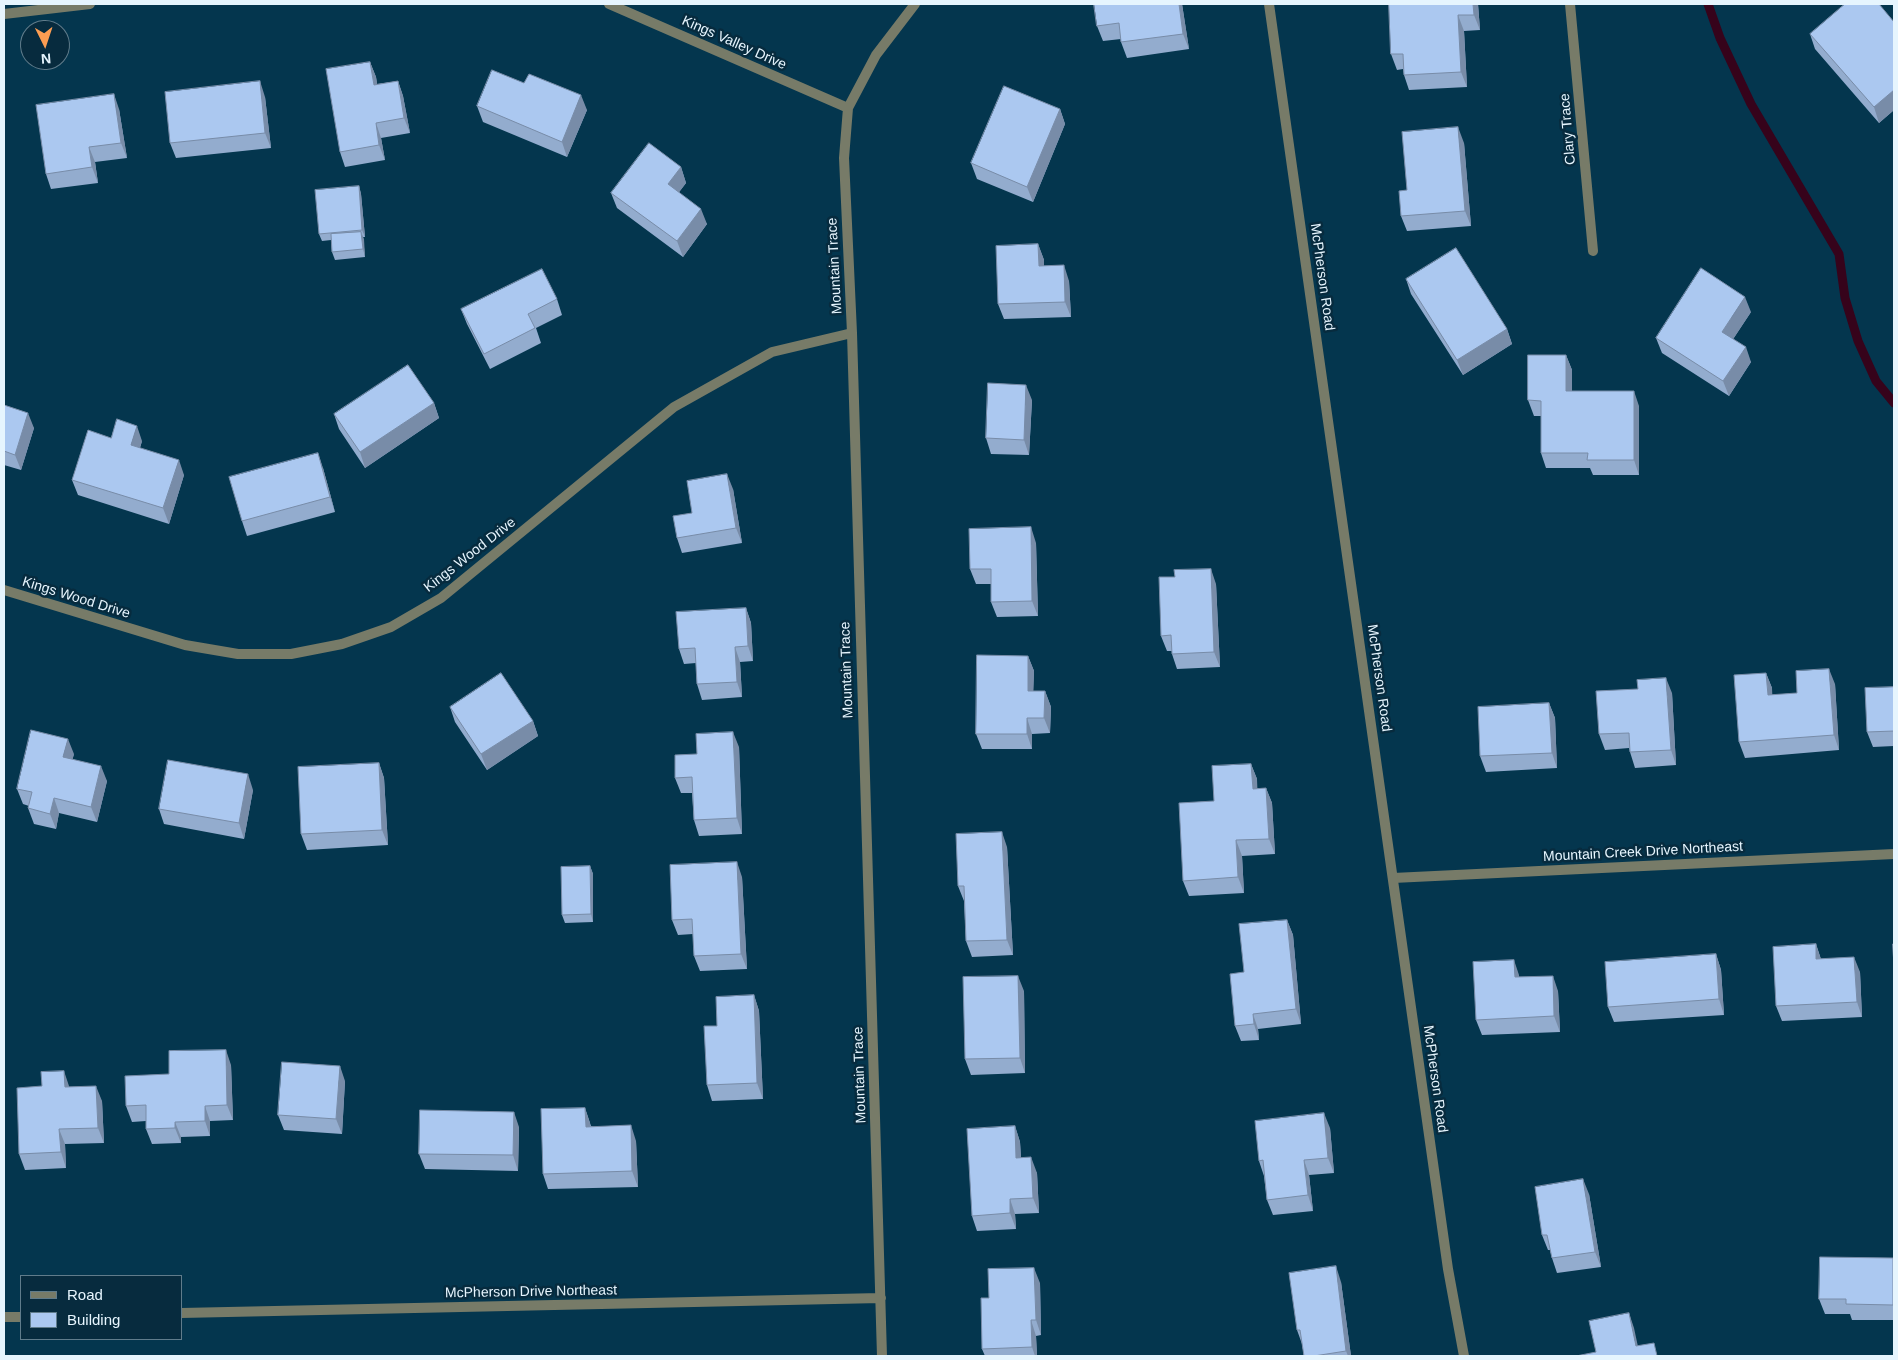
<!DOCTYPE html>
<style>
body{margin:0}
#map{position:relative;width:1898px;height:1360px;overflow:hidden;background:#04364e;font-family:Arial,sans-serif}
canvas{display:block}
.frame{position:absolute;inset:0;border:5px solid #e6f5fe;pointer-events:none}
.legend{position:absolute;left:20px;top:1275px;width:162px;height:65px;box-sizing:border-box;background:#072b3e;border:1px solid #607c8b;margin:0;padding:6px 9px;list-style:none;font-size:15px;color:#e6f5fe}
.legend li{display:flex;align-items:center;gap:10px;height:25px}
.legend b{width:25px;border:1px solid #607c8b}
.north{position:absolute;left:20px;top:20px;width:50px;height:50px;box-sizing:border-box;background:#072b3e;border:1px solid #607c8b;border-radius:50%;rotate:176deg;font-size:14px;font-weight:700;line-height:20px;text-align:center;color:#e6f5fe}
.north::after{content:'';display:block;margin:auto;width:18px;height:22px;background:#fc9d52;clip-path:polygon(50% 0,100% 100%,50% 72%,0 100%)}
</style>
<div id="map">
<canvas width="1898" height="1360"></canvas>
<div class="frame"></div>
<ul class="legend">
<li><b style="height:6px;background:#777b68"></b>Road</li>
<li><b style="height:14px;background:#abc8f0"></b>Building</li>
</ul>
<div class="north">N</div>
</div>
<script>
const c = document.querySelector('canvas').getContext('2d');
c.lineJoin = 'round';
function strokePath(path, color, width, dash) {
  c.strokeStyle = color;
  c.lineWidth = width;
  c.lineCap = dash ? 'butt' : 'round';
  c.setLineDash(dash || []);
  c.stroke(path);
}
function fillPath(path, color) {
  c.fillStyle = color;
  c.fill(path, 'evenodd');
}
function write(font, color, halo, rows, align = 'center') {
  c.font = font + ' Arial,sans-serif';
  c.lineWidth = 5;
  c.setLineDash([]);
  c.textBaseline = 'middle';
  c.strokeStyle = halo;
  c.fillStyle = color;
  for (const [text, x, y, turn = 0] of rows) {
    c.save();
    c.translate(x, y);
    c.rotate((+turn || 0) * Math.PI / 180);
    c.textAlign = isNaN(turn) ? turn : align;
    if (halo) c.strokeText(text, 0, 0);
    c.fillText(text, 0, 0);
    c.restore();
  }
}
const stream = new Path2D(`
 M1708 4 1720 38 1751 104 1839 254 1845 298 1858 341 1876 381 1894 403`);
const minor = new Path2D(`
 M609 4 848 108
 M1570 4 1593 251
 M4 14 90 4
 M4 590 185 645 238 654H291L342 644 391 627 441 598 674 407 772 352 852 333
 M1393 878 1894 854
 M181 1313 881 1298
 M4 1317H21
 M882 1356 852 333 844 158 848 108 876 55 915 4`);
const tertiary = new Path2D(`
 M1269 4 1448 1269 1464 1356`);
const wall = new Path2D(`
 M1182 4 1189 49 1127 58 1121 42V39L1103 41 1097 26Z
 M1389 4H1478L1480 30 1464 31 1467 87 1409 90 1404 75 1403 69 1397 70 1391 54Z
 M1894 22V110L1879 123 1815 49 1810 34Z
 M370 62 376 77 377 84 398 81 403 96 410 133 381 138 385 160 345 167 340 152Z
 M524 83 587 110 567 157 483 122 477 106Z
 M265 97 271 148 176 158 170 143Z
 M119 109 127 158 95 162 98 183 51 189 46 174Z
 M1060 109 1065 124 1033 202 977 179 971 163Z
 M1464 143 1471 226 1407 231 1401 216 1407 190Z
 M681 167 686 183 679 192 707 224 683 257 617 208 611 193Z
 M359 186 361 194 365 237H363L365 257 335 260 332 252 331 240 322 241 319 234Z
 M1038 244 1044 260V266L1069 281 1071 317 1004 319 998 304Z
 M1406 279 1507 329 1512 344 1463 375 1411 294Z
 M557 299 562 315 536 328 541 343 490 369 467 324 461 309Z
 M1751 312 1733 339 1751 362 1729 396 1662 353 1656 338Z
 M1566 355 1572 370V391L1639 406V475H1593L1590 468H1546L1541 453V416H1534L1528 400Z
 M1032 400 1029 455 991 454 986 438Z
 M434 403 439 418 365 468 339 429 334 414Z
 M4 405 34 428 21 470 4 465Z
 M142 441 140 448 184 475 169 524 78 495 72 480Z
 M323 468 335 512 247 536 242 521Z
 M733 489 742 543 682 553 677 538 692 513Z
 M1036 543 1038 616 997 617 991 602V584H976L970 569Z
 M1216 584 1220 667 1177 669 1172 654V651H1167L1161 636Z
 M746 608 751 623 753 661 740 662 742 697 702 700 697 684 696 663 684 664 679 649Z
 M1028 656 1034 671 1033 691H1045L1051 707 1050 733 1032 734V749H982L976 734Z
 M1766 673 1772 688V695L1797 693 1835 684 1839 750 1745 758 1739 742Z
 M1894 687V746L1873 747 1867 732Z
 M1672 693 1676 765 1635 768 1630 752 1629 748 1605 750 1599 734Z
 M1549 703 1555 718 1557 768 1486 772 1480 756Z
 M450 707 533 721 538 736 487 770 455 722Z
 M739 747 742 834 699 836 694 820 692 793H681L675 778 697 754Z
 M74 754 72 760 107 781 97 822 59 813 56 829 34 824 28 808 29 806 23 804 17 789Z
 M379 763 384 778 388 845 307 850 301 834Z
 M1251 764 1257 779V788H1266L1272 803 1275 854 1242 856 1244 893 1189 896 1183 881 1214 801Z
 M253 790 244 839 164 824 159 809Z
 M1007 847 1013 955 972 957 966 941 964 901 958 886Z
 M590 866 593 874V922L565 923 562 915Z
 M742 877 747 969 700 971 694 956 693 934 678 935 672 920Z
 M1287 920 1293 935 1301 1024 1258 1029 1259 1040 1241 1041 1235 1026 1244 972Z
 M1816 944 1821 959 1860 972 1862 1017 1782 1021 1776 1006Z
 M1716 954 1721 970 1724 1015 1614 1022 1608 1007Z
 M1519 975V977L1558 991 1560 1032 1482 1035 1476 1020Z
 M1024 991 1025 1073 971 1075 965 1059Z
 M754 995 759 1011 763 1099 712 1101 707 1085Z
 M231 1065 233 1120 210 1121V1136L181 1137V1143L152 1144 146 1129V1121L132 1122 126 1106 169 1074Z
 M345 1081 342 1134 284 1130 278 1115Z
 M70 1087 102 1101 104 1143 65 1144 66 1168 25 1170 19 1154Z
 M585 1108 591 1126 636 1141 638 1187 548 1189 543 1174Z
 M1015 1126 1020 1142 1021 1158 1037 1173 1039 1213 1015 1214 1016 1229 977 1231 972 1216Z
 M519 1127 518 1171 425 1169 419 1154Z
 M1330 1128 1334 1173 1309 1175 1313 1211 1273 1215 1267 1200 1264 1176 1259 1161Z
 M1589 1194 1601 1267 1557 1273 1552 1258 1550 1250H1548L1542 1235Z
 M1894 1260V1320H1852L1850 1314H1825L1819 1299Z
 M1341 1282 1351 1356H1304L1302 1344 1297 1330Z
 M1040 1283 1041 1335 1036 1336 1037 1356H985L982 1349 989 1298Z`);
const shadedWall = new Path2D(`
 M1179 4H1182L1189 49 1183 34Z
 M1473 4H1478L1480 30 1474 15Z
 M1458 15 1464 31 1467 87 1461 72Z
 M370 62 376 77 380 100 374 85Z
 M260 81 265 97 271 148 265 133Z
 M398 81 403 96 410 133 404 118Z
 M1894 90V110L1879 123 1874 107Z
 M114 94 119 109 127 158 121 143Z
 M581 95 587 110 567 157 562 142Z
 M1060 109 1065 124 1033 202 1027 187Z
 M376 123 381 138 385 160 379 145Z
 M1458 127 1464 143 1471 226 1465 211Z
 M89 147 95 162 98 183 92 167Z
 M681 167 686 183 674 199 668 184Z
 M359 186 361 194 365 237 362 230Z
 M701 209 707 224 683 257 677 241Z
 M361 232 364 239 365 257 363 249Z
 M1038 244 1044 260V281L1039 266Z
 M1064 265 1069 281 1071 317 1065 302Z
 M1745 297 1751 312 1728 347 1722 332Z
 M1507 329 1512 344 1463 375 1457 360Z
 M1746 347 1751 362 1729 396 1723 381Z
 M1566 355 1572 370V406L1566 391Z
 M1026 385 1032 400 1029 455 1024 440Z
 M1634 391 1639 406V475L1634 460Z
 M434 403 439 418 365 468 360 452Z
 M28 413 34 428 21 470 15 455Z
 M137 426 142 441 136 460 131 445Z
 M318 453 323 468 335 512 330 497Z
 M179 460 184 475 169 524 163 508Z
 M727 474 733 489 742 543 736 528Z
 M1031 527 1036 543 1038 616 1032 601Z
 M1211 569 1216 584 1220 667 1214 652Z
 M746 608 751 623 753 661 748 646Z
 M735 647 740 662 742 697 737 682Z
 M1028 656 1034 671 1033 706 1028 691Z
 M1829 669 1835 684 1839 750 1834 735Z
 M1766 673 1772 688 1773 710 1768 695Z
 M1666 678 1672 693 1676 765 1671 750Z
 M1045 691 1051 707 1050 733 1044 718Z
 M1549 703 1555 718 1557 768 1552 753Z
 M1027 718 1032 734V749L1027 734Z
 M533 721 538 736 487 770 481 754Z
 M733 732 739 747 742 834 737 818Z
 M68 739 74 754 69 773 63 757Z
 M379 763 384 778 388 845 382 830Z
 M1251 764 1257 779 1258 804 1253 789Z
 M101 766 107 781 97 822 91 807Z
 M248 774 253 790 244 839 239 823Z
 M1266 788 1272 803 1275 854 1269 839Z
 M54 798 59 813 56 829 50 814Z
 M1002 832 1007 847 1013 955 1007 940Z
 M1236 840 1242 856 1244 893 1238 877Z
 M737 862 742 877 747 969 741 954Z
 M590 866 593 874V922L591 914Z
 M1287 920 1293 935 1301 1024 1296 1009Z
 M1816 944 1821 960 1816 959Z
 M1716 954 1721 970 1724 1015 1719 999Z
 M1854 957 1860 972 1862 1017 1857 1002Z
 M1514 960 1519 975 1520 993 1515 977Z
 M1018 976 1024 991 1025 1073 1020 1058Z
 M1553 976 1558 991 1560 1032 1554 1016Z
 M754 995 759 1011 763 1099 757 1083Z
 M1253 1014 1258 1029 1259 1040 1254 1024Z
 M226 1050 231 1065 233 1120 227 1105Z
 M340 1066 345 1081 342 1134 336 1119Z
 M64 1071 69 1086 70 1103 65 1087Z
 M96 1086 102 1101 104 1143 98 1128Z
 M205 1106 210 1121V1136L205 1121Z
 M585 1108 590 1123 591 1142 586 1127Z
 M514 1112 519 1127 518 1171 513 1155Z
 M1324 1113 1330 1128 1334 1173 1328 1158Z
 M175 1122 181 1137V1143L175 1128Z
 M631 1125 636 1141 638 1187 632 1171Z
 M1015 1126 1020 1142 1022 1173 1016 1158Z
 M59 1129 65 1144 66 1168 61 1152Z
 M1031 1157 1037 1173 1039 1213 1033 1198Z
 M1304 1160 1309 1175 1313 1211 1308 1195Z
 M1583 1179 1589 1194 1601 1267 1595 1252Z
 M1010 1199 1015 1214 1016 1229 1010 1213Z
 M1893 1258 1894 1260V1307L1893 1305Z
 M1336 1266 1341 1282 1351 1356H1348L1346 1351Z
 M1034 1268 1040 1283 1041 1335 1036 1320Z
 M1629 1313 1634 1328 1640 1356 1636 1346Z
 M1031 1320 1036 1336 1037 1356H1035L1032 1347Z`);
const building = new Path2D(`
 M1094 4H1179L1183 34 1121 42 1119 23 1097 26Z
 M1389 4H1473L1474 15H1458L1461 72 1404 75 1403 54H1391Z
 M1845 4H1879L1894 22V90L1874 107 1810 34Z
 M370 62 374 85 398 81 404 118 376 123 379 145 340 152 326 69Z
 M492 70 524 83 529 74 581 95 562 142 477 106Z
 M260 81 265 133 170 143 165 92Z
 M1004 86 1060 109 1027 187 971 163Z
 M114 94 121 143 89 147 92 167 46 174 36 105Z
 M1458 127 1465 211 1401 216 1399 191 1407 190 1402 132Z
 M649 143 681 167 668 184 701 209 677 241 611 193Z
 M359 186 362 230 319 234 315 190Z
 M361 232 363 249 332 252 331 234Z
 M1038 244 1039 266 1064 265 1065 302 998 304 996 246Z
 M1456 248 1507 329 1457 360 1406 279Z
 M1701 268 1745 297 1722 332 1746 347 1723 381 1656 338Z
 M542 269 557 299 528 314 535 328 484 354 461 309Z
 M1528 355H1566V391H1634V460H1587L1588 453H1541V401L1528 400Z
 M408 365 434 403 360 452 334 414Z
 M988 383 1026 385 1024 440 986 438Z
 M4 405 28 413 15 455 4 451Z
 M117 419 137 426 131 445 179 460 163 508 72 480 88 430 111 438Z
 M318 453 330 497 242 521 229 477Z
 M727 474 736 528 677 538 673 516 692 513 687 481Z
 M1031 527 1032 601 991 602V569H970L969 529Z
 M1211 569 1214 652 1172 654 1171 635 1161 636 1159 577H1175L1174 570Z
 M746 608 748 646 735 647 737 682 697 684 695 648 679 649 676 612Z
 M977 655 1028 656V691H1045L1044 718H1027V734H976Z
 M1829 669 1834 735 1739 742 1734 675 1766 673 1768 695 1797 693 1796 671Z
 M501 673 533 721 481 754 450 707Z
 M1666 678 1671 750 1630 752 1629 733 1599 734 1596 691 1638 689 1637 680Z
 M1894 687V731L1867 732 1865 688Z
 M1549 703 1552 753 1480 756 1478 707Z
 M31 730 68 739 63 757 101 766 91 807 54 798 50 814 28 808 32 792 17 789Z
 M733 732 737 818 694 820 692 777 675 778V755L697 754 696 734Z
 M168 760 248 774 239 823 159 809Z
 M379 763 382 830 301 834 298 767Z
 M1251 764 1253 789 1266 788 1269 839 1236 840 1238 877 1183 881 1179 803 1214 801 1212 766Z
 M1002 832 1007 940 966 941 964 886H958L956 834Z
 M737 862 741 954 694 956 692 919 672 920 670 865Z
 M590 866 591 914 562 915 561 867Z
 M1287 920 1296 1009 1253 1014 1254 1024 1235 1026 1230 974 1244 972 1239 924Z
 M1816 944V959L1854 957 1857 1002 1776 1006 1773 947Z
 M1893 944H1894V965Z
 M1716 954 1719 999 1608 1007 1605 962Z
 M1514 960 1515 977 1553 976 1554 1016 1476 1020 1473 962Z
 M1018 976 1020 1058 965 1059 963 977Z
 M754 995 757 1083 707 1085 704 1026H717L716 997Z
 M226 1050 227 1105 205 1106V1121L175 1122V1128L146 1129V1105L126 1106 125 1076 169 1074V1051Z
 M282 1062 340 1066 336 1119 278 1115Z
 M64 1071 65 1087 96 1086 98 1128 59 1129 61 1152 19 1154 17 1088 42 1086 41 1072Z
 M585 1108 586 1127 631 1125 632 1171 543 1174 541 1109Z
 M420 1110 514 1112 513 1155 419 1154Z
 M1324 1113 1328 1158 1304 1160 1308 1195 1267 1200 1263 1160 1259 1161 1255 1121Z
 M1015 1126 1016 1158 1031 1157 1033 1198 1010 1199V1213L972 1216 967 1129Z
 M1583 1179 1595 1252 1552 1258 1547 1235H1542L1535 1187Z
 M1820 1257 1893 1258V1305L1846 1304V1299H1819Z
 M1336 1266 1346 1351 1314 1356H1304L1300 1330H1297L1289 1273Z
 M1034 1268 1036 1320H1031L1032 1347 982 1349 981 1298H989L988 1269Z
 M1629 1313 1636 1346 1654 1343 1657 1356H1576L1596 1352 1589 1321Z`);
const streetNames = [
 ["Kings Valley Drive",734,43,24],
 ["Clary Trace",1568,129,-95],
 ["Mountain Trace",835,266,-93],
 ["McPherson Road",1322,277,82],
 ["Kings Wood Drive",470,555,-38],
 ["Kings Wood Drive",76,598,17],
 ["Mountain Trace",847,670,-92],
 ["McPherson Road",1379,678,82],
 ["Mountain Creek Drive Northeast",1643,852,-3],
 ["Mountain Trace",860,1075,-92],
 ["McPherson Road",1435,1079,82],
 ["McPherson Drive Northeast",531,1292,-1]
];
strokePath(stream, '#36031b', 9);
strokePath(minor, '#777b68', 10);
strokePath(tertiary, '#777b68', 10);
fillPath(wall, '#93acce');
fillPath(shadedWall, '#788ca8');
fillPath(building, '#abc8f0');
strokePath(building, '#788ca8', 1);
write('14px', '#e6f5fe', '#072b3e', streetNames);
</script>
